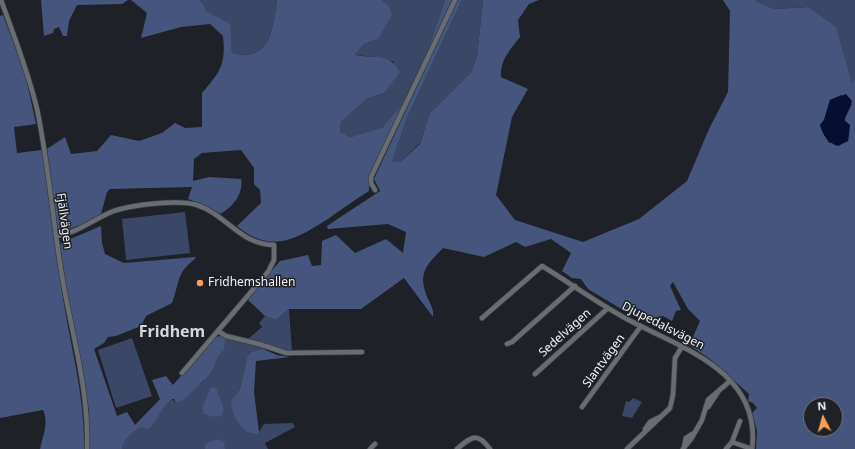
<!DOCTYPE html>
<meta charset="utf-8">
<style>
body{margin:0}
#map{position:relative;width:855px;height:449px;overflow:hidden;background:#1e2127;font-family:"Noto Sans",sans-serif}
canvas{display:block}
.north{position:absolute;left:803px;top:397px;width:40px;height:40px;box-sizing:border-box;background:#1e2127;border:1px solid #72757a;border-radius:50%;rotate:354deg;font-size:11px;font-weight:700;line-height:16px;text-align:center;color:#f0f2f7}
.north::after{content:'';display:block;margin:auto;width:14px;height:18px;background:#fc9e52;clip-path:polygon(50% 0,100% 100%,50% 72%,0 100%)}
</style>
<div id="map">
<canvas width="855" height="449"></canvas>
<div class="north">N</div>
</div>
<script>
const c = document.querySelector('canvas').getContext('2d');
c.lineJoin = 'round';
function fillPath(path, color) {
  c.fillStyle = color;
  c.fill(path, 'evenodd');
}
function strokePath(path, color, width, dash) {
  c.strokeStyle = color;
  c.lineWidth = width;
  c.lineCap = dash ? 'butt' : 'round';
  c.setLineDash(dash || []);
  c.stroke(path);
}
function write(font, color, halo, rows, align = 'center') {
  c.font = font + ' "Noto Sans",sans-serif';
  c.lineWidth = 3;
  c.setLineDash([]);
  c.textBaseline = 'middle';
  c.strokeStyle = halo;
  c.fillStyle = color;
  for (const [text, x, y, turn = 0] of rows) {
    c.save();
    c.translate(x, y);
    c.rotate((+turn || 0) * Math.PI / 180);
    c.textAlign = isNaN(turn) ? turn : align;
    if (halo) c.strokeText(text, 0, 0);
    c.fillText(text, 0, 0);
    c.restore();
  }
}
const green = new Path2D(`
 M199 0H277C273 29 270 63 232 53 232 36 221 18 205 11L202 2Z
 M382 0H445C431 41 417 97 383 127 376 133 360 135 351 137L340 132V123L368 98 384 93 394 62C379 55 371 57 355 55L364 44 378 39 388 5Z
 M462 0H483L477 56 471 72 429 114 420 143 400 162H392L407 118Z
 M756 0H855V78L852 85 808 7 775 9 757 2Z
 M185 212 190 253 126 260 122 219Z
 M289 309 292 352 263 349 247 357 240 389 231 400C237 413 241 432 257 435L264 424 293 423 295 427 265 443 268 449H122C123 432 148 424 159 412 163 408 167 403 172 399L176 403 180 402 202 383 211 371 225 334 248 339 262 327 259 323 265 316 276 320Z
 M132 338 152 396 116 408 98 350Z
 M633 398 642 402 632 418 622 416 626 401 629 402Z`);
const forest = new Path2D(`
 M41 0H128L122 4 77 5 69 21 67 36H63L59 27 54 29 53 33 44 36Z
 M131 0H199L202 2 206 11 230 24 232 53C270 63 273 29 277 0H382L388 5 392 15 378 39 364 44 355 55C375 59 388 51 400 72L384 93 368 98 340 123V132L351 137 382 128 407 99 369 183V191C355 200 341 209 328 219 295 240 271 254 237 226L261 203 260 190 254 184V168L241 150 202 153 194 159 193 181 209 177 241 179C244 194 232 208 220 214L200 203 188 199 192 187 110 189 107 192 101 214 84 224 60 232 57 229 47 149 65 137 71 154 97 151 111 135 139 141 162 133 175 123 185 128 202 127V93C220 72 226 65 223 36L210 24 181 27 141 38 147 13Z
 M445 0H452L427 53Z
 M457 0H462L407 118 392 162H400L420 144 429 114 471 72 477 56 483 0H539L529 4 518 20 520 37C510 50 500 60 501 77L528 89 512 117 496 195 515 220 583 242 639 219 687 181 709 129 728 92 730 11 723 0H756L757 2 775 9 808 7 836 27 852 84 855 78V449H756L757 431 752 413 757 408 753 403 748 401 749 394 710 359 685 342 686 339 691 341 700 321 688 309 673 282 670 286 681 310 676 311 672 321 663 316 648 319 623 310 588 289 581 279 572 278 562 271 571 253 551 239 525 247 516 242 484 257 443 248C426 266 417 273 428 299 431 305 434 310 433 317L404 278 361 309H289L276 320 265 316 247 299 280 261 308 255 312 266 321 265 322 241 336 235 355 253 386 239 403 253 406 232 388 224 328 229 327 226 380 191 374 179ZM841 95 852 104 845 118V121L850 125 848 141 829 143 823 133 820 125 824 120 830 100ZM811 405H835V429H811Z
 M3 15 25 73 36 124 14 127 17 153 42 150C49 200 55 249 63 298 71 349 85 397 84 449H40C43 436 49 422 43 410L0 418V16Z
 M101 226 102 243 105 254 124 263 195 257 196 258C176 273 180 282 172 303L146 316 141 326 116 336 108 337 104 343 94 349 117 416 127 412 135 425 160 399 152 380 166 376 173 385 215 337 220 336 225 337 224 350C216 355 216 363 212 371 207 378 187 398 180 402L176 403 174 399H172C161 408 158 419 149 429L141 427C133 431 123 439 122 449H89V411L68 300 60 246 61 243Z
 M263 349 277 355 290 357 256 361 254 392 259 432 257 435C239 431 232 416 231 400L240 389 247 357 252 352Z
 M211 387 216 388 223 406V414C218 419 210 416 204 414L202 408Z
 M218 439 224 442 225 449H205V444Z`);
const water = new Path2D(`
 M846 94 852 101 845 118V121L850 125 848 141 838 146C828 143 823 135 820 125L824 120 830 100Z`);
const minor = new Path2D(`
 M1 0C14 36 28 71 37 109 49 166 53 225 63 282 73 338 89 392 87 449
 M375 190 371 183V177L455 0
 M56 236C77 233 91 221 109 213 126 205 179 199 197 205 227 215 239 244 274 245V260L268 272 182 373
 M482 318 542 266C570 283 596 302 625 318 678 347 762 370 752 449
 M218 331 226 336 259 344 286 353 362 352
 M507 344 512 342 575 286
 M535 374 608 308
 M582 407 641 326
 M708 407 718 392
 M645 429 650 422 660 417
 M732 442 752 449
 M684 447 686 438 694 433
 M370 449 375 444
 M457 449C471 437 477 431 490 449
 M627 449 670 408 673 395 675 358 683 345
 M683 449 691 439 702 420 708 400 730 381
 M726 449 732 442 740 421`);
const markers = [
 [200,283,4,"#fc9e52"]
];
const streetNames = [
 ["Fjällvägen",64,221,82],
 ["Djupedalsvägen",663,326,27],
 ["Sedelvägen",565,333,-42],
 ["Slantvägen",604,361,-54]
];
const poiNames = [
 ["Fridhemshallen",208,283]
];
const districtNames = [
 ["Fridhem",172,332]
];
fillPath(green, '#3b4767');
fillPath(forest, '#45557d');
fillPath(water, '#060f31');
strokePath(minor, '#3b3d43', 6);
strokePath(minor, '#686c73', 4.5);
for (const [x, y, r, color] of markers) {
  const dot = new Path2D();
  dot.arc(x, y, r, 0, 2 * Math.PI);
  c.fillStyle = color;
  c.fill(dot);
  strokePath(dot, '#1e2127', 1.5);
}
write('12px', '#f0f2f7', '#1e2127', streetNames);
write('12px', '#f0f2f7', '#1e2127', poiNames, 'left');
write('bold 16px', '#d2d6df', '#1e2127', districtNames);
</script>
